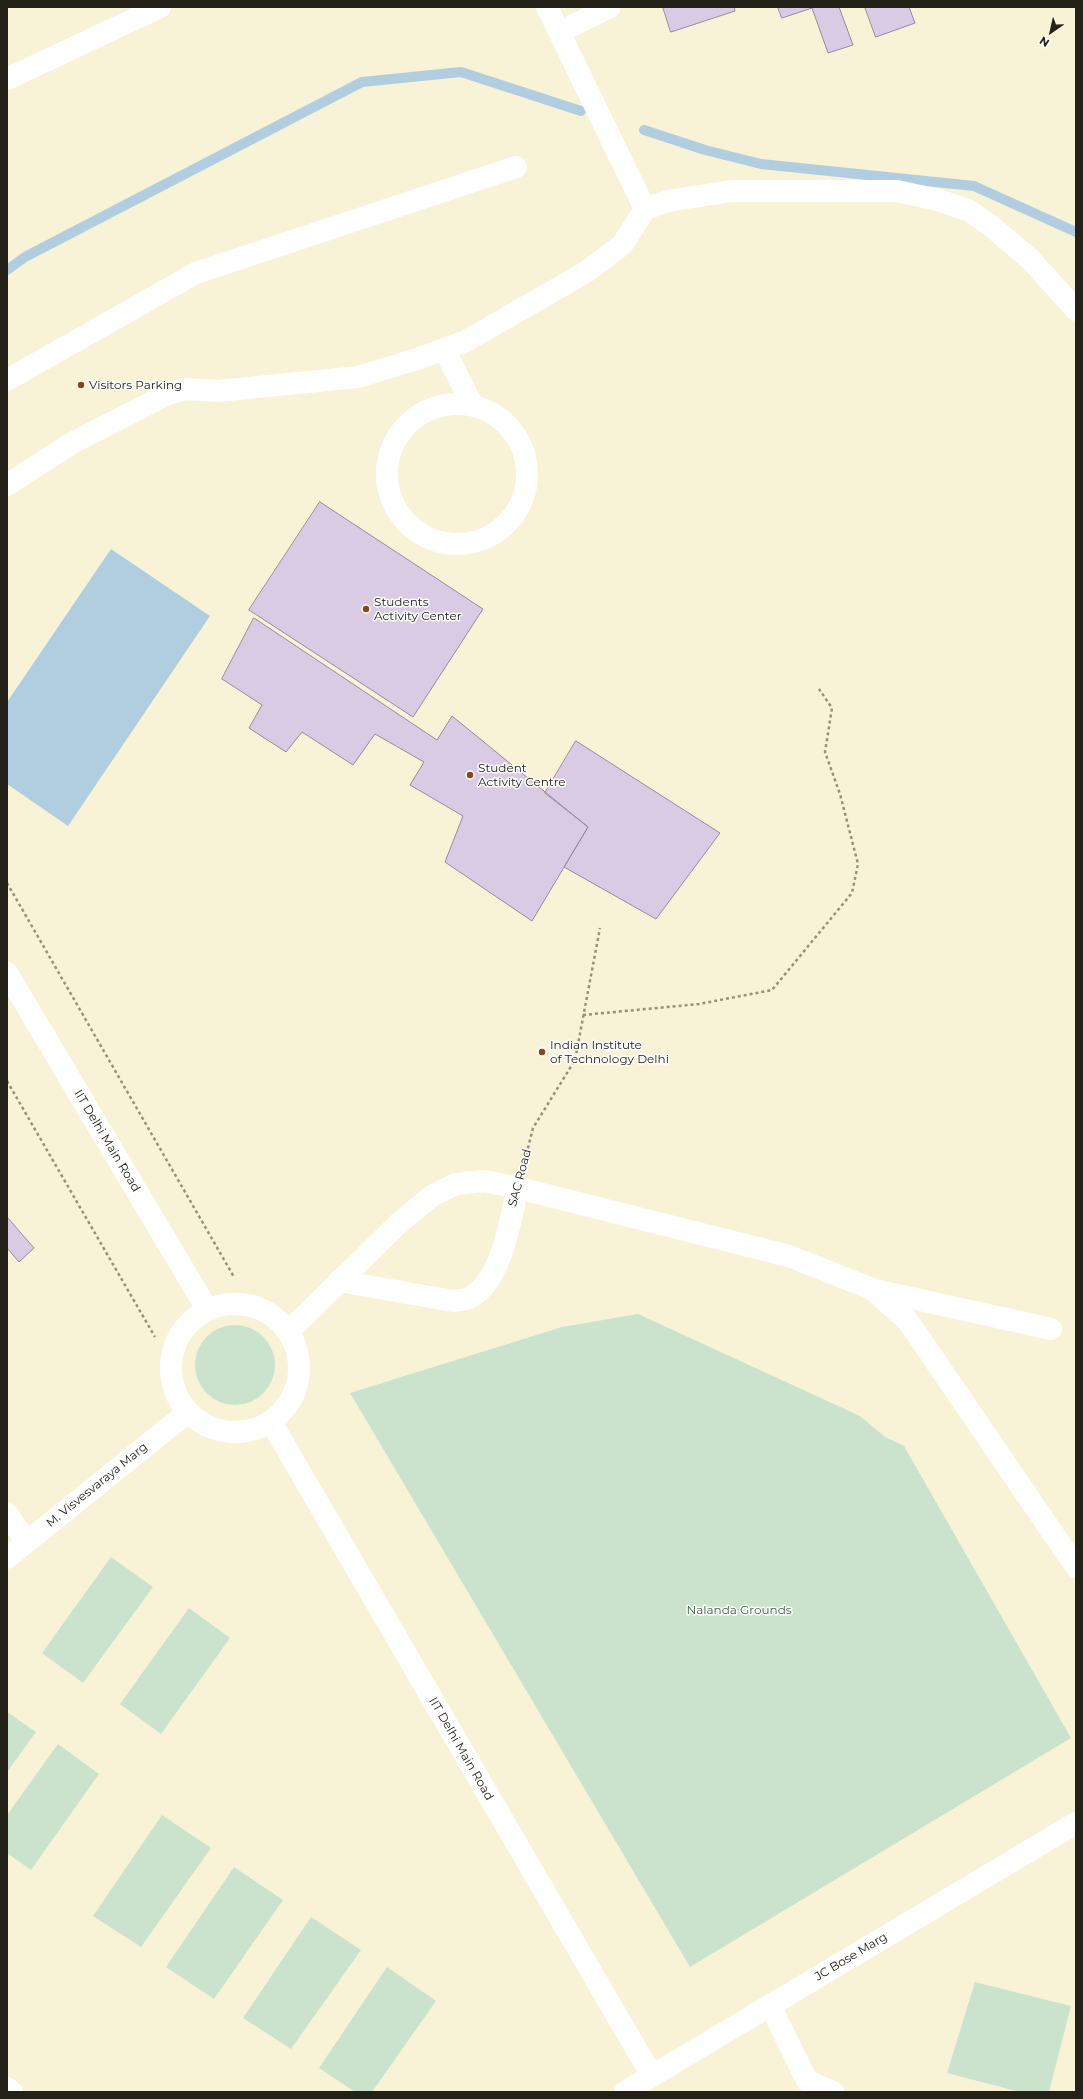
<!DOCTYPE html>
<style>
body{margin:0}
#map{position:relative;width:1083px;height:2099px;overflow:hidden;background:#f8f3d6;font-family:Montserrat,sans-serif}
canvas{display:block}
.frame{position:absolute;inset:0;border:8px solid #242218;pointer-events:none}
.north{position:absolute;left:1031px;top:12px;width:40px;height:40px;-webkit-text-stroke:3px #fff;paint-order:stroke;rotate:214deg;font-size:11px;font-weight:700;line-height:16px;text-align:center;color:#242218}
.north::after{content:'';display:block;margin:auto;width:14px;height:18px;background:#242218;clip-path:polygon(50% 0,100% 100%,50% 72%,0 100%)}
</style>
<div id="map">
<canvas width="1083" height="2099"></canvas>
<div class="frame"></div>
<div class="north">N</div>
</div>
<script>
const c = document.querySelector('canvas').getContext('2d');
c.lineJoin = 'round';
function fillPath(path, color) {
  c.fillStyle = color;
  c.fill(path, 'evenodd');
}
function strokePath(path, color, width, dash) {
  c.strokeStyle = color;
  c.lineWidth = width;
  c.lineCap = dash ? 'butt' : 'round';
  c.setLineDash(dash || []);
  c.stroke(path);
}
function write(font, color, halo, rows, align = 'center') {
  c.font = font + ' Montserrat,sans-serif';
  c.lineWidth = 3;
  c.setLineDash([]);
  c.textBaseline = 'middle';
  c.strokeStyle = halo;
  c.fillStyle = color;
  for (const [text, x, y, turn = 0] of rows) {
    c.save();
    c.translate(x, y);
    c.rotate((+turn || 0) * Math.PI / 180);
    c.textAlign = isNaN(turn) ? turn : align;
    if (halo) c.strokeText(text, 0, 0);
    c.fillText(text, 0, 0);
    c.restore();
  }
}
const green = new Path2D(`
 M638 1314 860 1416 885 1437 904 1446 1071 1738 690 1967 350 1393 562 1327Z
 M195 1365a40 40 0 1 1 80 0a40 40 0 1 1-80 0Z
 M111 1557 153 1587 83 1683 42 1653Z
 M189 1608 230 1638 161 1734 120 1704Z
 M7 1712 36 1732 7 1772Z
 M58 1744 99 1774 31 1870 7 1853V1815Z
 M162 1815 211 1848 141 1947 93 1916Z
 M234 1867 283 1900 214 1999 166 1967Z
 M311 1917 361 1950 291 2049 243 2018Z
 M387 1967 436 2001 372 2092H355L319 2068Z
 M975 1982 1071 2006 1049 2092H1020L947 2073Z`);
const water = new Path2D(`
 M111 549 210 616 68 826 7 784V702Z`);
const stream = new Path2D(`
 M644 130 705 150 761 164 974 186 1076 232
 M7 270 25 257 362 82 461 72 581 111`);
const building = new Path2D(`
 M663 7H734L735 11 671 32Z
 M778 7H839L853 45 828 53 812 8 782 18Z
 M865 7H909L915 23 876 37Z
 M320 502 483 609 413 717 249 610Z
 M254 618 437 740 452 716 588 827 532 921 445 862 463 816 410 785 424 762 375 734 353 765 302 732 286 752 249 728 262 705 222 679Z
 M576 741 720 833 656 919 564 867 588 827 545 793Z
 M7 1217 34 1248 19 1262 7 1248Z`);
const path = new Path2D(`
 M7 883 234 1277
 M583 1015 699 1004 772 990 852 893 858 864 840 794 825 752 832 708 819 689
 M7 1081 155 1337
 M525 1160 533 1128 575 1060 600 928`);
const minor = new Path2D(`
 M547 7 645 209
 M560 32 610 7
 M7 79 160 7
 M444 349 472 404
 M7 380 196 273 516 167
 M387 474a70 70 0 1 1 140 0a70 70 0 1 1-140 0Z
 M7 485 72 443 170 393 185 389 218 391 358 377 417 359 466 341 586 272 622 245 645 209 668 201 731 191H897L938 200 970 211 991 226 1030 259 1076 310
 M7 973 207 1309
 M339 1281 453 1301C458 1300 467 1300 471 1297 502 1279 510 1220 518 1188
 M875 1290 1051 1329
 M171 1368a64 64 0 1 1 128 0a64 64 0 1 1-128 0Z
 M289 1331 398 1224 433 1195 456 1184 484 1181 518 1188 789 1256 872 1289 908 1321 1076 1567
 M271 1422 652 2076
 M7 1514 27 1542
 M7 1558 188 1412
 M770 2005 807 2081 833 2092
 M7 2088 12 2092
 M625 2092 1076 1823`);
const markers = [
 [81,385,4,"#894618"],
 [366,609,4,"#894618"],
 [470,775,4,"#894618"],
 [542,1052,4,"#894618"]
];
const poiNames = [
 ["Visitors Parking",89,385],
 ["Students",374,602],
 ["Activity Center",374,616],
 ["Student",478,768],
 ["Activity Centre",478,782],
 ["Indian Institute",550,1045],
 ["of Technology Delhi",550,1059]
];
const streetNames = [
 ["IIT Delhi Main Road",107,1141,59],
 ["SAC Road",520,1178,-75],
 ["M. Visvesvaraya Marg",97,1485,-39],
 ["IIT Delhi Main Road",461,1749,60],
 ["JC Bose Marg",851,1957,-31]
];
const parkNames = [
 ["Nalanda Grounds",739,1610]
];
fillPath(green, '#cbe3cd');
fillPath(water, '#b0cedf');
strokePath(stream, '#b0cedf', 10);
fillPath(building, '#d9cbe4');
strokePath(building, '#9789a1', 1);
strokePath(path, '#95917d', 2.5, [3, 3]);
strokePath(minor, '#fff', 22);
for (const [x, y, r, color] of markers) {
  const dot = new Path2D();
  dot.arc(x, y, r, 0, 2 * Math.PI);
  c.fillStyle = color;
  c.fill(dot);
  strokePath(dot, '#fff', 1.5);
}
write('12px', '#242218', '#fff', poiNames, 'left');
write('12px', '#242218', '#fff', streetNames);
write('12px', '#3a6140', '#fff', parkNames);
</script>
